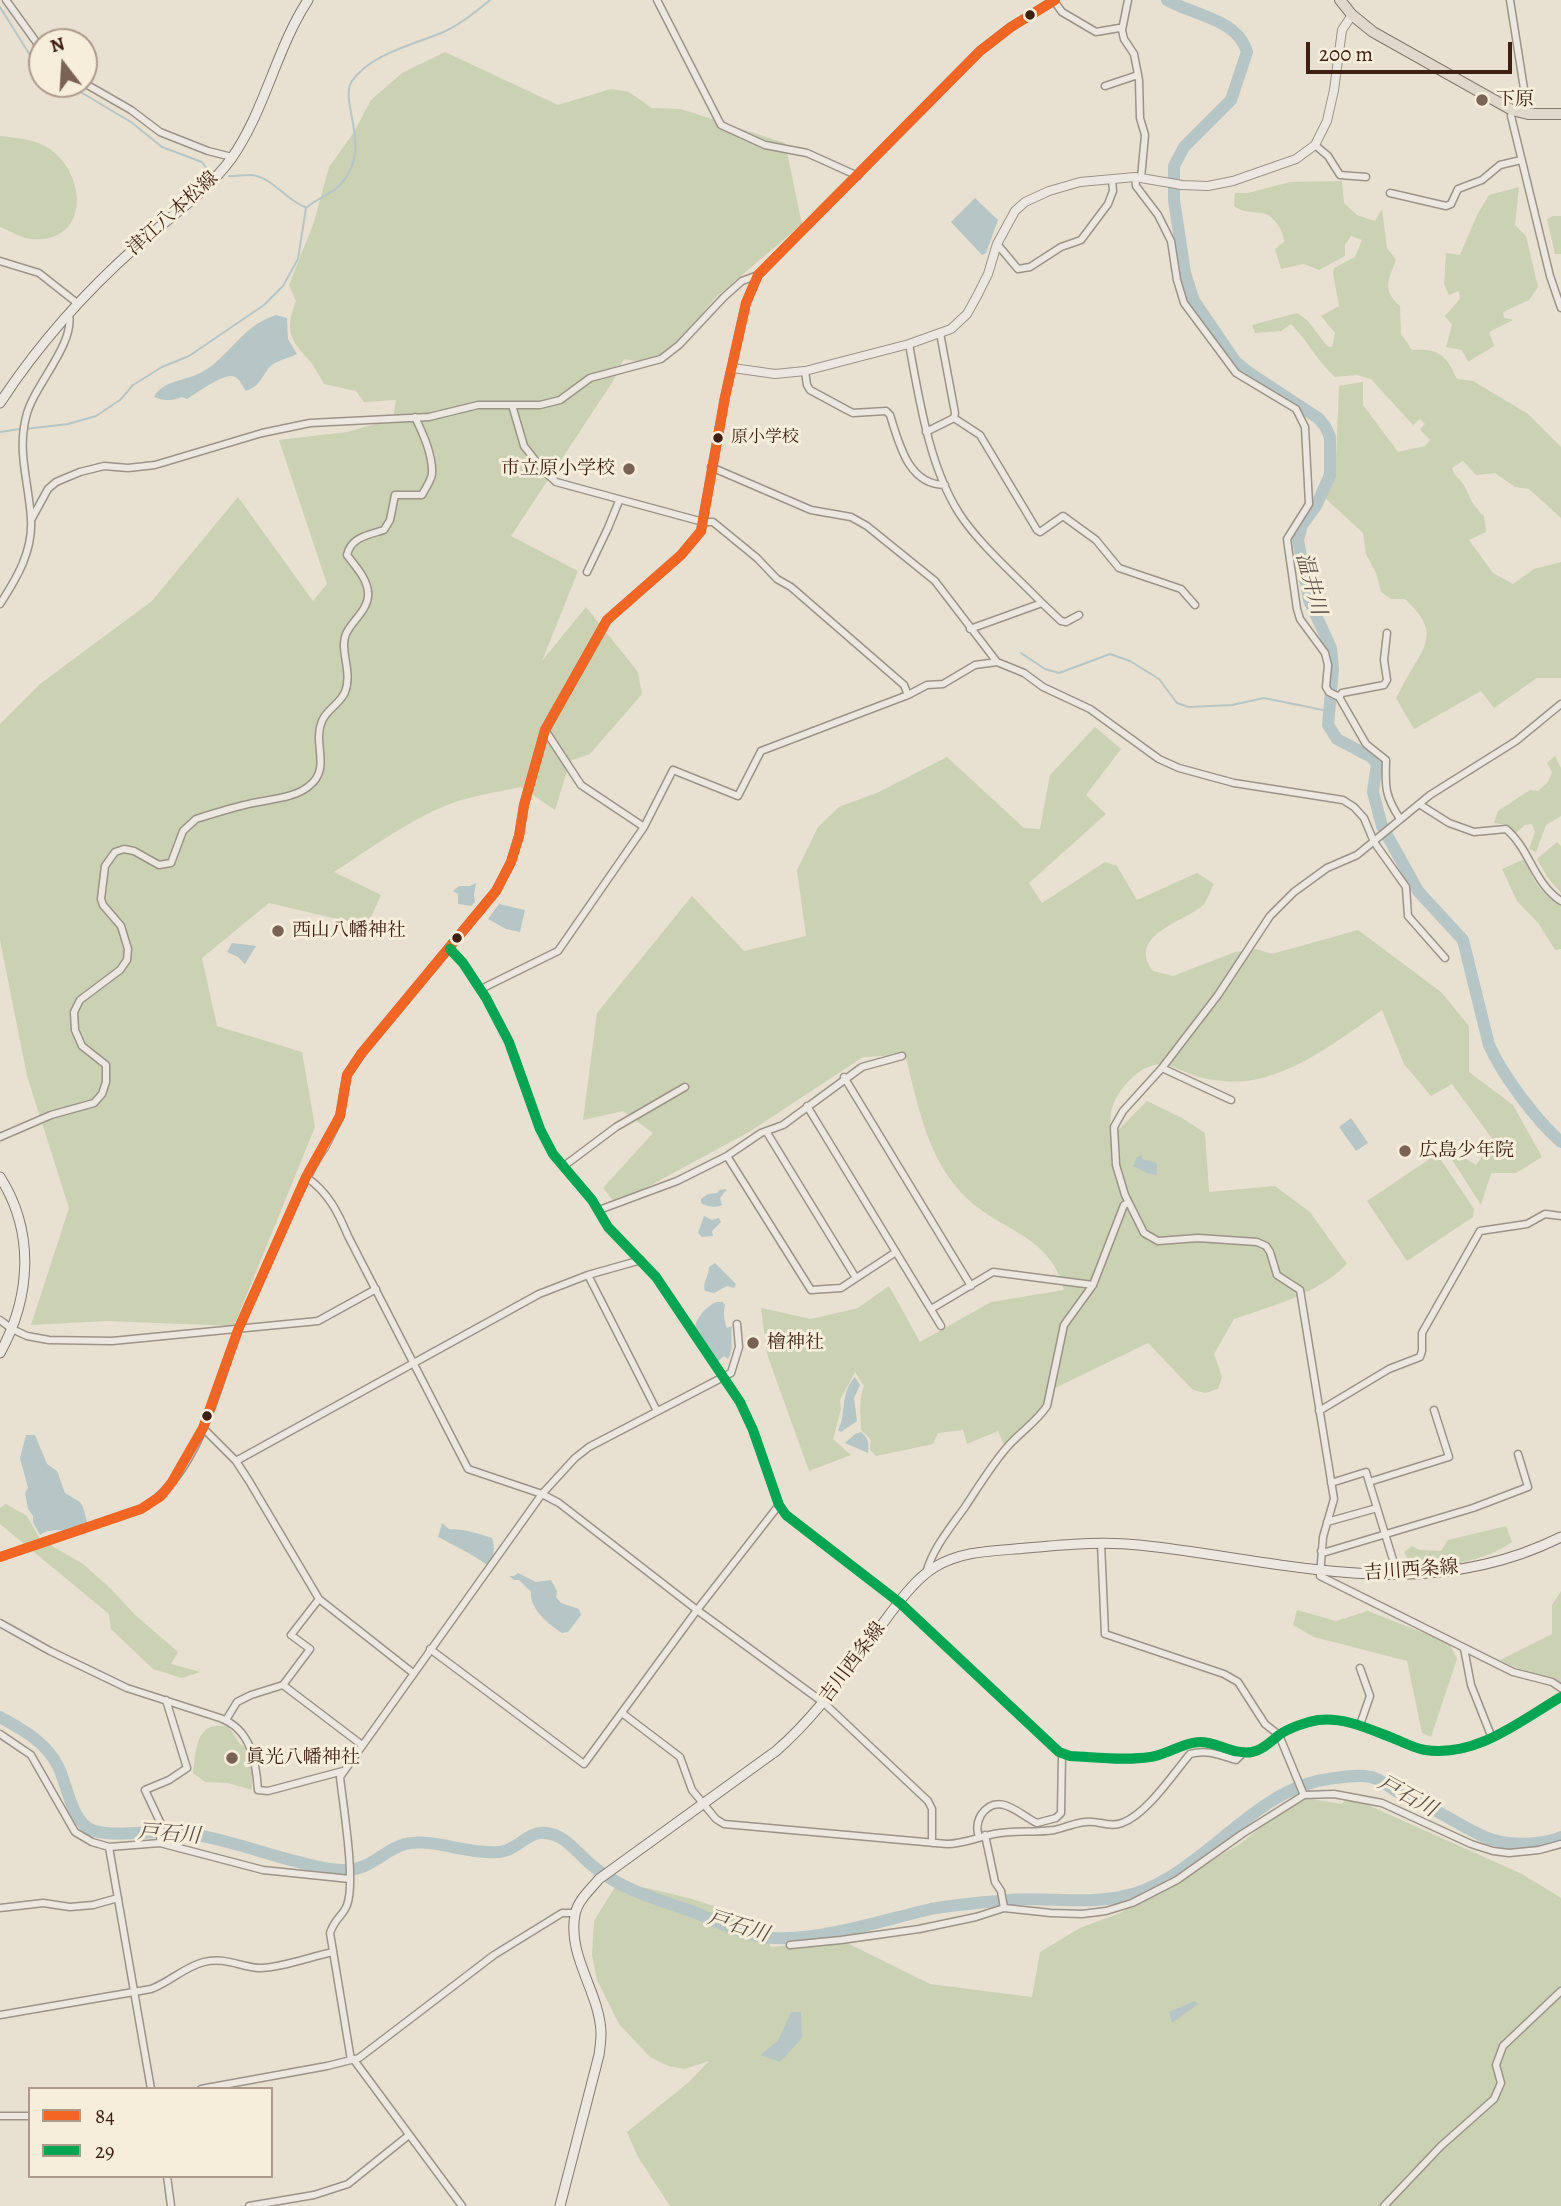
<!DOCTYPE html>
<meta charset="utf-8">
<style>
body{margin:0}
#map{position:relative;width:1561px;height:2206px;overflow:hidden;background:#e8e0d1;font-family:Alegreya,serif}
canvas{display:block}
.legend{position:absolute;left:28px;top:2087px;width:245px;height:91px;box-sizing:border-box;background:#f6eddb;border:2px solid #ac9b8b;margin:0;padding:9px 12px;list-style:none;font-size:21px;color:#3e1f12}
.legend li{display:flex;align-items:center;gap:14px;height:35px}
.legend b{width:35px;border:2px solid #ac9b8b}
.north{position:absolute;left:28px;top:28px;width:70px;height:70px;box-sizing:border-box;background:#f6eddb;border:2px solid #ac9b8b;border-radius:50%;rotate:343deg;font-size:19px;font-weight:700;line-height:28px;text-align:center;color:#3e1f12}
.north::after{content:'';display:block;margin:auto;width:24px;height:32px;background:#7a6355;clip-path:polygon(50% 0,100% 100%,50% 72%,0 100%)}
.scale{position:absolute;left:1306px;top:42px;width:206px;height:32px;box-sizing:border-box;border:4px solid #3e1f12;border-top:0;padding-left:9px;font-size:21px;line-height:24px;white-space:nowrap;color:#3e1f12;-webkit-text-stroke:5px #f6eddb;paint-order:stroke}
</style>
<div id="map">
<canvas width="1561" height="2206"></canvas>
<ul class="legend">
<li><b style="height:9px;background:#f26522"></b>84</li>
<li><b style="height:9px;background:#00a651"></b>29</li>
</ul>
<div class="north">N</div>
<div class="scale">200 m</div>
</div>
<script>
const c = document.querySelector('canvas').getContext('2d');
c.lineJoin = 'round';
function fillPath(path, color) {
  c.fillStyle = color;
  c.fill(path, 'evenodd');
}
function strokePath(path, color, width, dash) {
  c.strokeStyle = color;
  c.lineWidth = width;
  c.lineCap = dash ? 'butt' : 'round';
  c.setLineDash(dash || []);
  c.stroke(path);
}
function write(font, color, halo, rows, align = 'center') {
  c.font = font + ' Alegreya,"Noto Serif JP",serif';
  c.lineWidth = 6;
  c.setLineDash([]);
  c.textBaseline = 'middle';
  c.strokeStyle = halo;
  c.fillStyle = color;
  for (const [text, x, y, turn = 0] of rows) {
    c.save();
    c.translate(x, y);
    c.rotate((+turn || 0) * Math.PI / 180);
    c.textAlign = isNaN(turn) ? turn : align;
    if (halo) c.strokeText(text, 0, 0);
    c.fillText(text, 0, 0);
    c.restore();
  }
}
const green = new Path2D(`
 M445 52 558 105 611 89 629 92 652 108 681 109 785 143 802 224 715 298 674 348 647 363 624 359 613 381 511 536 578 571 542 661 586 607 638 672 642 694 590 754 570 761 555 810 521 787C496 792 471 796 447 805 407 821 370 849 334 872L381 895 367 926 269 903 202 958 217 1026 302 1052 315 1127 234 1326 107 1321 31 1325 69 1208 27 1076 0 940V724L40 684 152 601 238 497 313 601 327 584 279 440 347 432 393 419 396 400 364 402 356 391 324 384C319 376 315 367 309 360 289 339 285 329 296 301L289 285 314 222 329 167 354 132 371 100 402 73Z
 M0 136C17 138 37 139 51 150 88 177 89 245 30 239 20 238 9 230 0 227Z
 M1342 181 1344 203 1357 215 1375 221 1382 209 1387 248 1396 260C1388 281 1382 290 1400 306L1401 334 1412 350C1439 348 1446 355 1457 379L1473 381 1528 414 1561 447V518L1529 489 1515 487 1495 473 1476 475 1463 461 1452 468C1454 477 1461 479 1465 487 1472 502 1471 503 1484 516L1486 532 1469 540 1493 573 1513 584 1534 569 1561 562V678H1537L1494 708 1481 691 1414 729 1396 698C1402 687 1408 675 1415 664 1434 635 1429 622 1405 599H1391L1381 592 1376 573 1366 554 1363 533 1324 497 1331 485 1336 459 1339 386 1363 382V405L1398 452 1425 446 1430 440 1420 429 1425 424 1420 419 1413 425 1371 379 1357 375 1335 377C1317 361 1308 341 1291 324L1281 331 1255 333 1252 325 1297 313 1307 320 1327 346 1332 347 1335 333 1321 316 1339 306 1333 274 1334 268 1355 257 1362 240 1351 236 1345 245V256L1319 270 1304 264 1281 269 1275 249 1284 242C1284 230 1273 214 1261 213 1250 211 1243 213 1234 206L1235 193H1248L1290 182Z
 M1519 187 1515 225 1526 236 1538 287 1529 300 1503 312 1504 318 1513 320 1489 332 1494 346 1468 362 1462 350 1446 347 1452 325 1445 316 1460 299 1459 291 1449 295 1444 284 1446 253 1460 255 1477 215 1489 195Z
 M1553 216H1561V254H1555L1547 219Z
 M1095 727 1121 749 1086 795 1106 814 1029 883 1042 903 1105 862 1117 866 1137 900 1197 873 1214 884C1210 891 1207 902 1201 907 1179 923 1127 937 1153 971L1173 976 1235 952 1256 949 1272 954 1358 930 1441 992 1469 1026V1072L1513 1105 1542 1157 1516 1173H1491L1481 1205 1442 1144 1476 1165 1494 1141 1452 1084 1431 1096 1404 1064 1382 1010C1344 1036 1307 1066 1262 1078 1241 1084 1213 1082 1193 1075 1184 1072 1172 1065 1163 1064 1140 1063 1115 1091 1111 1112 1110 1120 1111 1130 1110 1138L1147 1101 1182 1118 1205 1133 1209 1192 1275 1186 1310 1212 1347 1264C1315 1295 1275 1305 1234 1319L1214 1354 1222 1377 1218 1389 1205 1393 1193 1390 1148 1343 1053 1389 1043 1412 1006 1449 998 1431 967 1444 963 1430 938 1433 933 1444 876 1456 870 1450 871 1440 861 1430C861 1414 858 1402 864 1386L855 1372 840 1400 841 1409 833 1439 851 1455 809 1471 767 1354 761 1308 811 1319 858 1308 889 1286 920 1342 991 1302 1064 1290C1050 1231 993 1231 958 1189 925 1151 918 1103 905 1055L863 1057 749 1132 616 1204 603 1188 653 1133 623 1111 583 1120 597 1013 692 896 744 951 806 936 797 870 818 827 839 807 879 792 947 757 1024 828 1040 829 1050 775Z
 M1555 756 1561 768V816L1546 825 1536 852 1529 849 1535 832 1532 824 1525 825 1516 833 1507 825 1494 823 1498 811 1530 790 1538 791 1548 782 1552 772 1547 763Z
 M1557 842 1561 846V893L1548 878 1537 859Z
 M1525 859C1533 879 1540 896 1561 904V949L1555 950 1539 924 1517 901 1502 869Z
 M1437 1154 1474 1209 1473 1217 1407 1261 1367 1201Z
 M6 1504 27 1516 40 1539 83 1564 111 1589 134 1614 178 1652 171 1664 200 1672 182 1678 153 1669 111 1629 109 1614 0 1524V1508Z
 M1506 1526 1512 1542C1484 1562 1445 1566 1412 1569L1404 1552 1412 1546 1420 1550 1441 1551 1448 1540Z
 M1561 1591V1685C1542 1672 1520 1672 1500 1660L1552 1634V1605Z
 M1297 1610 1336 1621 1368 1611 1449 1643 1457 1659 1431 1737 1422 1733 1407 1661 1314 1637 1293 1625Z
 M228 1726 240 1744 252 1752V1790L228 1783 205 1782 193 1773C195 1759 195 1732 211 1727 216 1725 224 1726 228 1726Z
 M1348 1796 1522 1874 1561 1898V2206H670L638 2157 627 2132 689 2082 709 2061 685 2069 668 2066 650 2057 619 2024 597 1980 592 1955 594 1921 618 1882C660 1892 753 1905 771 1947L841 1940 930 1984 1032 1997 1040 1952 1080 1928 1120 1913 1240 1844 1299 1797 1342 1804Z`);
const water = new Path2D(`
 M975 198 998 220 986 253 982 255 951 222Z
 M276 315 287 318 288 339 297 354C290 358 282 359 275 363 263 369 264 385 246 391 243 387 240 379 235 377 226 371 197 393 187 399L182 397C173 401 163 401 154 397 162 380 187 381 202 372 230 357 241 326 276 315Z
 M476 883 474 895 475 902 471 906 458 904V894L453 891 459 886H470Z
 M499 904 525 910 520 932 506 929 488 919Z
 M232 943 256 946 245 964 238 957 227 952Z
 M1351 1118 1368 1143 1356 1151 1339 1127Z
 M1142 1155V1159L1157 1163V1175L1147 1173 1133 1166 1137 1157Z
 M727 1189 720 1198 722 1205C717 1208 706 1207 701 1203V1199L708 1194 717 1193 719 1190Z
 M704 1216 712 1220 719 1218 721 1222 712 1231 713 1236 702 1237 698 1233Z
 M715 1263 736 1284 734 1288 727 1286 714 1293 705 1291C702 1283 709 1276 709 1267Z
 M716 1302H722L725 1305C723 1311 724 1322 727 1328L732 1326C730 1337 735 1347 728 1359L724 1356 717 1362 694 1333C695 1319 704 1308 716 1302Z
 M855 1377 860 1385 854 1398 857 1421 841 1432 838 1430C847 1415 839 1394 855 1377Z
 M861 1432C869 1439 869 1443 868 1453L845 1443 855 1434Z
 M26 1435H35L47 1464 57 1471 65 1493 80 1502 83 1507 87 1522C81 1524 77 1530 70 1530 60 1531 48 1528 40 1535L33 1522V1516L28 1509 25 1493 28 1488 20 1458Z
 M442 1523 449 1529C463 1529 478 1533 492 1538 495 1549 495 1556 487 1565 471 1553 455 1546 438 1537Z
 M518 1573 536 1582 551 1580 557 1591 556 1597 561 1603 579 1609 581 1615 568 1632 562 1633C549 1625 529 1608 531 1592L519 1580H514L509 1576H514Z
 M1194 2001 1198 2004 1172 2023 1169 2012Z
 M791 2012H801L802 2038 780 2062 760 2055 778 2041Z`);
const stream = new Path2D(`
 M0 7 35 63 42 69
 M67 84 131 122 162 147 202 162 208 170
 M229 176C236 176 245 175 252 175 273 178 286 200 305 207
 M25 429 68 424 96 416 120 400 133 385 162 367 189 356 264 305 283 286 298 259 306 208C316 199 332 194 341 184 374 148 338 101 352 81 371 54 412 45 441 33 458 26 476 12 490 0
 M0 432 20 429
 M1021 653 1045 669 1059 673 1110 654 1130 661 1159 679 1177 703 1189 707 1232 705 1264 698 1328 711`);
const river = new Path2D(`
 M1167 0C1193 15 1238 19 1247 52L1231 100 1184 147 1174 166V200L1185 273 1194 301 1235 361 1248 372 1318 418 1325 426 1330 437V475L1316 506 1302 525 1298 540 1309 600 1331 648 1333 669 1328 725 1337 739 1371 757 1377 763 1373 792 1382 826 1418 891 1463 940 1489 1045C1503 1076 1536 1120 1561 1142
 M0 1717C23 1730 45 1741 58 1766 67 1784 70 1815 88 1828 104 1839 153 1830 173 1832 213 1835 253 1850 291 1860 307 1864 325 1870 342 1870 371 1871 381 1851 405 1844 430 1837 470 1855 499 1852 517 1851 527 1831 546 1833 567 1835 578 1855 594 1867 622 1890 662 1901 696 1913 714 1920 733 1930 753 1935 801 1948 882 1920 931 1909 953 1905 985 1902 1008 1900 1045 1897 1084 1904 1120 1897 1198 1883 1250 1789 1328 1779 1341 1777 1358 1774 1371 1777 1382 1779 1391 1789 1401 1794 1413 1801 1427 1806 1440 1813 1477 1833 1491 1847 1536 1843 1546 1842 1552 1841 1561 1837`);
const minor = new Path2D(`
 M6 0 42 50
 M657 0 721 125 765 145 807 153 858 176
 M1510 0 1528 114
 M1054 1 1062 12 1096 32 1119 28 1122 30 1124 39 1134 54 1139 80 1140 118 1145 135 1141 178
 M1122 30 1128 0
 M84 83 131 110 160 132 208 151 232 157
 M1105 86 1138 75
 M1512 110 1511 116 1550 276 1561 308
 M1315 145 1328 156 1340 175 1366 177
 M1135 177 1136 186 1158 215 1171 241 1177 280 1184 303 1236 373 1296 409 1305 427 1309 504 1287 539 1297 609 1300 619 1325 653 1328 665 1326 687 1329 692 1339 697 1366 744 1386 760C1385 787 1385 796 1400 819
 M1390 193 1446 206 1451 204 1458 189 1482 180 1500 165 1521 160
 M997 244 1018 269 1030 267 1061 247 1081 240 1108 204 1113 191 1112 179
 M0 261 39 273 77 303
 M940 333 955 413 954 418
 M909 344C919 398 929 466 959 513 978 543 1017 577 1042 603L970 629
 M805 371 807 385 810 390 847 410 853 413 886 411 890 415C899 443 908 485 945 485
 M512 405 524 446 543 470 556 482 703 522H713L757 558 777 579 791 587 904 685 908 695
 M926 432 954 418 980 435 1037 530 1040 532 1063 516 1096 540 1119 568 1181 589 1195 605
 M711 467 811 510 851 517 867 526 935 581 997 662 1024 673 1043 687 1090 709 1159 759 1179 768 1234 783 1343 800 1354 807 1364 818 1374 842 1406 887 1408 916 1445 958
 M31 520 48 489 56 482 80 472 104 466 128 468 155 465 262 433 310 423 429 417 478 405H540L560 400 590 378 661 359 679 345 724 297 742 281 758 275
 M587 572 608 528 619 501
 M1042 603 1061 621 1066 622 1079 615
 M0 604C17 578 33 551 31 519 29 483 17 453 26 417 33 386 75 345 69 314
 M1339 697 1342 693 1384 685 1387 680 1384 660 1387 633
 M1561 704 1516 741 1430 795 1357 855 1327 868 1294 892 1270 916 1218 995 1162 1068 1123 1111 1114 1127 1116 1165 1125 1195 1144 1233 1158 1241 1198 1238 1257 1242 1266 1246 1270 1252 1277 1275 1300 1290 1334 1499 1323 1537 1320 1576 1513 1672 1552 1682 1561 1688
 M545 730 581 785 644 827
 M1419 804 1449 823 1474 832 1506 829C1530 849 1534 884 1561 901
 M450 949 463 963 486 998 509 1042 540 1129 553 1154 592 1200 608 1227 656 1277 740 1402 753 1430 779 1505 786 1515 900 1603 1059 1752 1070 1756C1095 1757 1124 1761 1150 1757 1167 1755 1183 1742 1200 1742 1218 1742 1233 1755 1252 1752 1263 1750 1270 1742 1279 1735 1289 1728 1306 1722 1318 1720 1343 1717 1367 1728 1390 1737 1401 1741 1413 1748 1425 1750 1476 1758 1520 1721 1561 1697
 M485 987 558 951 644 827 673 770 738 796 761 751 908 695 927 685 943 684 975 665 997 662
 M1162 1068 1231 1100
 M844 1077 971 1286
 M807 1106 941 1326
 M766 1131 856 1278
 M0 1137 51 1115 94 1103 102 1094 106 1082V1065L82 1046 75 1030 74 1012 80 1000 120 970 127 960 128 949 121 926 103 905 101 899 105 866 115 852 124 849 134 851 159 865 171 863 183 831 196 819C215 813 234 807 253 803 271 799 295 798 309 786 332 768 312 744 322 721 327 709 340 704 345 692 353 672 339 650 346 634 352 620 370 609 368 592 367 578 355 566 347 555 351 537 368 535 384 530L390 520 395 495H422C425 489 431 481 432 474 433 455 423 434 415 417
 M727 1156 811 1290 841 1288 896 1252
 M564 1166 616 1127 685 1087
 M306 1177C328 1192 338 1212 348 1236L468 1469 542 1494 559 1503 697 1610 824 1703 928 1801 932 1809V1843
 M599 1210 677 1181 727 1156 761 1133 783 1125 862 1067 902 1056
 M588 1275 657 1411
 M931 1309 993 1272 1093 1285
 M0 1320 12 1329 27 1336 49 1340 112 1341 318 1321 376 1289
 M1319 1411 1389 1369 1420 1357 1422 1351V1333L1480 1231 1527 1224 1545 1214 1561 1216
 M203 1428 236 1461 249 1481 319 1599 413 1673
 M236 1461 539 1294 588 1275 641 1260
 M1331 1483 1366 1472 1369 1482
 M1327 1522 1377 1508
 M1101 1543 1105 1634 1224 1674 1238 1682 1265 1724 1279 1735 1303 1793
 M1321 1551 1326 1552 1473 1508 1528 1487 1518 1454
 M0 1557 141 1509C199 1476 216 1389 238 1331 247 1306 260 1282 270 1258 287 1220 302 1183 324 1148
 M926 1573C933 1548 950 1528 965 1507 979 1486 992 1464 1009 1445 1022 1431 1037 1421 1047 1406L1064 1325 1093 1285 1124 1205 1128 1203
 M1398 1576 1369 1482 1449 1457 1434 1410
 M0 1623 50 1651 127 1688 220 1718C251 1729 256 1761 258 1790L268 1791 343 1771
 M1464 1648 1471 1685 1492 1738
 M430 1649 584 1764 697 1610 779 1505
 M283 1685 362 1745
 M622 1713 680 1757 692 1790 716 1819 724 1824 947 1844C964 1844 978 1837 994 1834 1014 1830 1034 1833 1054 1830 1064 1828 1074 1823 1085 1822 1098 1820 1110 1828 1122 1823 1147 1814 1173 1774 1190 1754 1207 1749 1220 1755 1236 1760L1244 1752
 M226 1720 237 1702 251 1695 283 1685 310 1649 291 1635 319 1599
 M1360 1725 1370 1696 1360 1668
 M0 1734 31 1755 75 1832 92 1842 109 1847 160 1843 263 1870 350 1879
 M985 1835 995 1882 1001 1891 1004 1908
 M979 1837C976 1829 977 1822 981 1815 998 1790 1020 1815 1037 1823L1056 1818 1061 1813 1062 1753
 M160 1843 161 1824 145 1790 169 1780 187 1768 166 1700
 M109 1847 151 2089
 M0 1908 43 1903 70 1907 93 1905 118 1898
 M790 1945 841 1940 919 1929 976 1917 1004 1908 1051 1913 1082 1914 1106 1911 1132 1903 1177 1880 1242 1834 1304 1795 1334 1794 1382 1803 1471 1844 1493 1851 1509 1853 1539 1850 1561 1844
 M0 2015 151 1989C170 1982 184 1967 204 1962 224 1957 239 1966 258 1968 277 1969 313 1956 333 1952
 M351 2060 330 1933C335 1918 343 1916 347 1905 356 1882 343 1805 340 1777L542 1494 575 1458 589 1447 731 1373 739 1347 737 1324
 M354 2060 462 2206
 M201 2089 327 2066 359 2058 494 1955 562 1913H575
 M0 2116H30
 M167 2176 171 2206
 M249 2206 314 2195 348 2184 409 2135
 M1384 2206 1441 2146 1494 2099 1501 2083 1496 2065 1503 2046 1561 1991`);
const tertiary = new Path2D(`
 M733 368 775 374 805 371 909 344 951 329 967 314 977 296 988 274 997 244 1015 211 1025 202 1049 191 1080 182 1135 177 1182 185 1208 186 1233 181 1296 159 1315 145 1327 121 1334 90 1342 30 1352 15
 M324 1148 340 1116 347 1075 361 1054 496 891 511 862 519 836 524 805 545 730 607 620 681 555 701 531 725 397 746 303 758 275 980 51 1011 27 1055 0`);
const secondary = new Path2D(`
 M0 403C38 345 85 292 137 246 168 218 206 193 231 159 265 111 276 49 308 0
 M0 1177C35 1232 31 1297 0 1353
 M560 2206 599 2055C600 2048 601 2040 601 2033 600 1993 567 1956 575 1915 577 1901 590 1890 599 1879L776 1751C814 1718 842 1678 872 1638 889 1616 911 1581 935 1567 963 1550 996 1551 1027 1548 1064 1545 1101 1541 1139 1545 1283 1560 1421 1607 1561 1537`);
const primary = new Path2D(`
 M1340 0 1352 15 1373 32 1512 110 1528 114H1561`);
const bus1 = new Path2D(`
 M0 1557 141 1509 161 1496 172 1482 203 1428 238 1330 306 1177 340 1116 347 1075 361 1054 496 891 511 862 519 836 524 805 545 730 607 620 681 555 701 531 725 397 746 303 758 275 980 51 1011 27 1055 0`);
const bus2 = new Path2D(`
 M450 949 463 963 486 998 509 1042 540 1129 553 1154 592 1200 608 1227 656 1277 740 1402 753 1430 779 1505 786 1515 900 1603 1059 1752 1070 1756C1095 1757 1124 1761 1150 1757 1167 1755 1183 1742 1200 1742 1218 1742 1233 1755 1252 1752 1263 1750 1270 1742 1279 1735 1289 1728 1306 1722 1318 1720 1343 1717 1367 1728 1390 1737 1401 1741 1413 1748 1425 1750 1476 1758 1520 1721 1561 1697`);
const markers = [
 [1030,15,6,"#3e1f12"],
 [1482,100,7,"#7a6355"],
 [718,438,6,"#3e1f12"],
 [629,469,7,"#7a6355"],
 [278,931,7,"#7a6355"],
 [457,938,6,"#3e1f12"],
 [1405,1151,7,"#7a6355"],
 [753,1343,7,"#7a6355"],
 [207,1416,6,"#3e1f12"],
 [232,1758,7,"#7a6355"]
];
const busNames = [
 ["原小学校",731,438]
];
const poiNames = [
 ["下原",1496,100],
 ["市立原小学校",615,469,"right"],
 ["西山八幡神社",292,931],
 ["広島少年院",1419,1151],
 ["檜神社",767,1343],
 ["眞光八幡神社",246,1758]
];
const streetNames = [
 ["津江八本松線",173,214,-42],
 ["吉川西条線",1411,1571,-4],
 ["吉川西条線",853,1663,-53]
];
const waterNames = [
 ["温井川",1310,584,75],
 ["戸石川",1407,1797,29],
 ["戸石川",169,1835,4],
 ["戸石川",738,1927,17]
];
fillPath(green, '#cbd1b3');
fillPath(water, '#b6c6c6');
strokePath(stream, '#b6c6c6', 2);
strokePath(river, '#b6c6c6', 12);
strokePath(minor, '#9c9389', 9);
strokePath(tertiary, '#9c9389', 10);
strokePath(secondary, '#837970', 11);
strokePath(primary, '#837970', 12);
strokePath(minor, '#ece8e1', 6);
strokePath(tertiary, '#ece8e1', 8);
strokePath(secondary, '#ece8e1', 9);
strokePath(primary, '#e0d8cb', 10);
strokePath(bus1, '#f26522', 10);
strokePath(bus2, '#00a651', 10);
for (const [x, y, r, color] of markers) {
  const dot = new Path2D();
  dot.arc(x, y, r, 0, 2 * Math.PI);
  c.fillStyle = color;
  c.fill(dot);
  strokePath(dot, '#f6eddb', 2.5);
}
write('17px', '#3e1f12', '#f6eddb', busNames, 'left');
write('19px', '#3e1f12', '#f6eddb', poiNames, 'left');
write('19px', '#3e1f12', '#f6eddb', streetNames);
write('italic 21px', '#5c4e47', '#f6eddb', waterNames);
</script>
